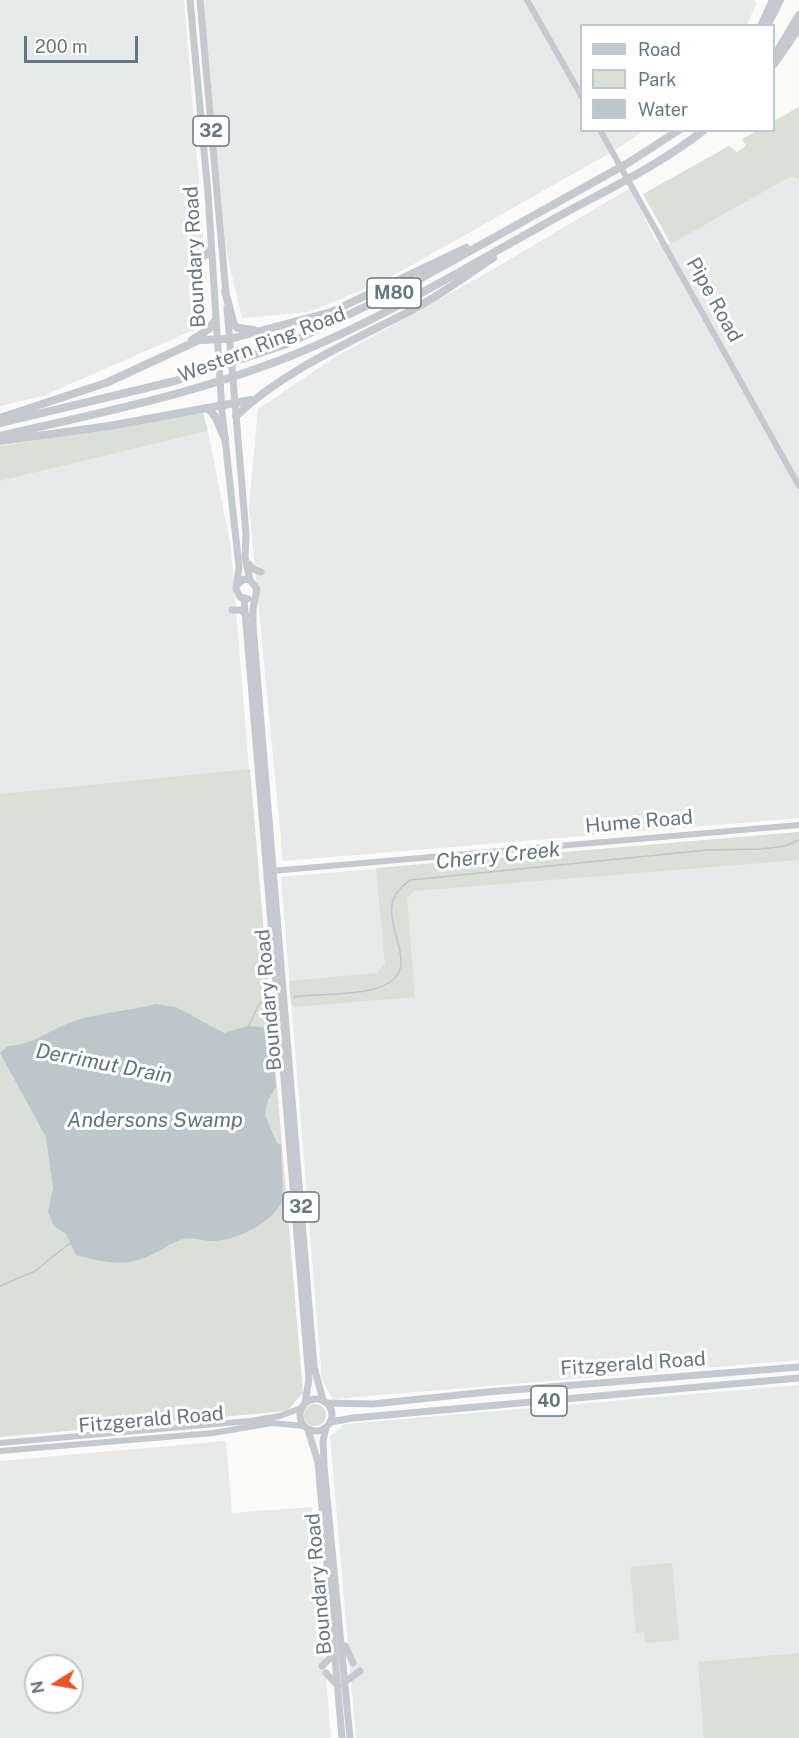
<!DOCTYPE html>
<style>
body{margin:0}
#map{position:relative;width:799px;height:1738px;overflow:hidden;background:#fafaf8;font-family:"Public Sans",sans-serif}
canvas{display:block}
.legend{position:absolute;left:580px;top:24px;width:195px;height:108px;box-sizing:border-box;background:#fff;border:2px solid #c1c8cd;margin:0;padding:8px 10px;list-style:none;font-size:18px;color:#657683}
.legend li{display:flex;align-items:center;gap:12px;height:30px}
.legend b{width:30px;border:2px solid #c1c8cd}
.north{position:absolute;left:24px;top:1654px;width:60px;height:60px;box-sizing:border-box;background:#fff;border:2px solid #c1c8cd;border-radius:50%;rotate:259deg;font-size:16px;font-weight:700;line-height:24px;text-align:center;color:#657683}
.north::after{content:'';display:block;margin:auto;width:21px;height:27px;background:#e4572e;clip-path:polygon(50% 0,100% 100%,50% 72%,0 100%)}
.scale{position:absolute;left:24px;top:36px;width:114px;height:27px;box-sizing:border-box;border:3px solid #657683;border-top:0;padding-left:8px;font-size:18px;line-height:21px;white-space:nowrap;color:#657683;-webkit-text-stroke:4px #fff;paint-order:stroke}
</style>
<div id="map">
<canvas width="799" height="1738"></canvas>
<ul class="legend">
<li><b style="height:8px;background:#c3c9ce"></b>Road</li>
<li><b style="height:16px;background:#dadfd7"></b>Park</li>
<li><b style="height:16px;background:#bbc7cb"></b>Water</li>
</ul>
<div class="north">N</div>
<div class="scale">200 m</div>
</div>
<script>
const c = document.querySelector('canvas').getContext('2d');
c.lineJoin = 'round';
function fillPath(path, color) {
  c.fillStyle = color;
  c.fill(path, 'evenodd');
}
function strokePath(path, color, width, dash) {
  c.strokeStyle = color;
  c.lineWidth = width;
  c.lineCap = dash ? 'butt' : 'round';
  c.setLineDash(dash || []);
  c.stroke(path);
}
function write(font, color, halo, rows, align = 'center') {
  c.font = font + ' "Public Sans",sans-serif';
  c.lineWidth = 6;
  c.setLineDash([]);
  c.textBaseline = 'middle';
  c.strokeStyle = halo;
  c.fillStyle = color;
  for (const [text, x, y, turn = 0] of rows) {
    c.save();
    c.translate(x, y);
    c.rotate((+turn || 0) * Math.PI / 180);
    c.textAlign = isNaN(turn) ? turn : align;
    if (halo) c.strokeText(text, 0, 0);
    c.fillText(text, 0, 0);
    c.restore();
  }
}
const built = new Path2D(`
 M0 0H184L203 230 204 276V318L194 330 43 396 0 406Z
 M203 0H754L756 4 747 25 582 26V130L643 131 619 148 380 283 309 312 242 318 226 250Z
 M790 177 799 179V818L283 861 249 506 258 409 332 359 497 267 630 188 656 241 671 244Z
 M208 431 231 548 249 770 0 795V481Z
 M799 832V1360L333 1399 322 1381 281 877Z
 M799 1385V1738H356L330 1436 345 1424Z
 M226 1441 232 1513 312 1507 331 1738H0V1461ZM36 1666H72V1702H36Z`);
const green = new Path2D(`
 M799 107V179L790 177 671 244 643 194 729 146 737 152 746 146 742 139 757 131 774 130V121Z
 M203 413 208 431 0 481V446Z
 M250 769 303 1393 287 1411 0 1437V794Z
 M799 832V860L414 891 407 899 415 997 294 1007 291 1004 289 981 377 973 385 964 376 868Z
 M304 1415a11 11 0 1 1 22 0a11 11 0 1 1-22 0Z
 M672 1563 679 1640 645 1643 644 1632 636 1633 630 1567Z
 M799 1653V1738H704L698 1662Z`);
const water = new Path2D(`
 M156 1004 176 1007 224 1033 248 1026 269 1028 276 1087 268 1100 265 1115 277 1143 281 1145 283 1199C274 1222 241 1238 216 1241 205 1242 195 1237 184 1239 174 1241 165 1248 155 1253 127 1268 106 1263 76 1255L66 1234 54 1226 48 1212 53 1188 46 1137 0 1053 8 1046C32 1045 47 1032 69 1023 94 1013 129 1011 156 1004Z`);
const stream = new Path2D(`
 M294 997C319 993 370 997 390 982 425 958 362 909 411 880L707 850 761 849 785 846 799 840
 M249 1026 259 1004 271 997
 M0 1286 35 1271 70 1243`);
const secondary = new Path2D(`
 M527 0 582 97
 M600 130 799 486
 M271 871 799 825
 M0 1443 250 1421 280 1416 301 1408
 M0 1451 213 1433 272 1423 304 1426`);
const primary = new Path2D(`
 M190 0 208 193 222 411 239 567 236 589 240 597 248 599
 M200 0 226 294
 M196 261 205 256 211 248
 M227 308 246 534 245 557 250 580
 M249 564 253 569 261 572
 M238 584 244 579 250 580 257 589 253 609V625L314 1367 323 1400
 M244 599 309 1379 305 1403
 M232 610H241L247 616
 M300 1415a16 16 0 1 1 32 0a16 16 0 1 1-32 0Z
 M327 1403 373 1404 487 1392 799 1367
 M330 1422 353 1418 799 1378
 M326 1428 323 1441 324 1466 350 1738
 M308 1430 318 1462 342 1738
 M345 1646 353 1663
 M322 1666 335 1653
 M326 1673 338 1686
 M345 1682 360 1671`);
const highway = new Path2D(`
 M761 26 773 0
 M767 26 780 0
 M774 57 799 15
 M774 64 799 28
 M225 291 234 325 238 328 254 330
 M192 340 209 329 215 321
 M208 408 216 418 225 439
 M236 416C284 370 355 340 412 310 441 295 467 275 493 258
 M0 418 106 383 199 340 230 339 331 312 466 248
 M0 423 175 381 287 344 400 290 628 163 679 130
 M0 436C99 413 199 393 293 355 380 320 461 270 543 225 596 195 656 168 704 130
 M0 441 109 426 251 400`);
const shields = [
 [211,131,36],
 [394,293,54],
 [301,1207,36],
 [549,1401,36]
];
const shieldNames = [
 ["32",211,131],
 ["M80",394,293],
 ["32",301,1207],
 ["40",549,1401]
];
const streetNames = [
 ["Boundary Road",195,257,-93],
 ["Pipe Road",714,300,61],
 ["Western Ring Road",262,345,-21],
 ["Hume Road",639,822,-5],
 ["Boundary Road",269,1000,-95],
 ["Fitzgerald Road",633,1364,-4],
 ["Fitzgerald Road",151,1420,-5],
 ["Boundary Road",319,1584,-95]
];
const waterNames = [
 ["Cherry Creek",498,856,-6],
 ["Derrimut Drain",104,1064,11],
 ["Andersons Swamp",155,1121]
];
fillPath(built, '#e8e9e9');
fillPath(green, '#dadfd7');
fillPath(water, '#bbc7cb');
strokePath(stream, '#bbc7cb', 1.5);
strokePath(secondary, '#c3c9ce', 6);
strokePath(primary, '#c3c9ce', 7);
strokePath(highway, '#c3c9ce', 8);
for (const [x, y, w] of shields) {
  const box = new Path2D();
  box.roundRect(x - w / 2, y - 15, w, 30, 4.5);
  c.fillStyle = '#fff';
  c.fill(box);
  strokePath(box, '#657683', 1.5);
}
write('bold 18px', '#657683', null, shieldNames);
write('20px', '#657683', '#fff', streetNames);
write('italic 21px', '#60757c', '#fff', waterNames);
</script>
